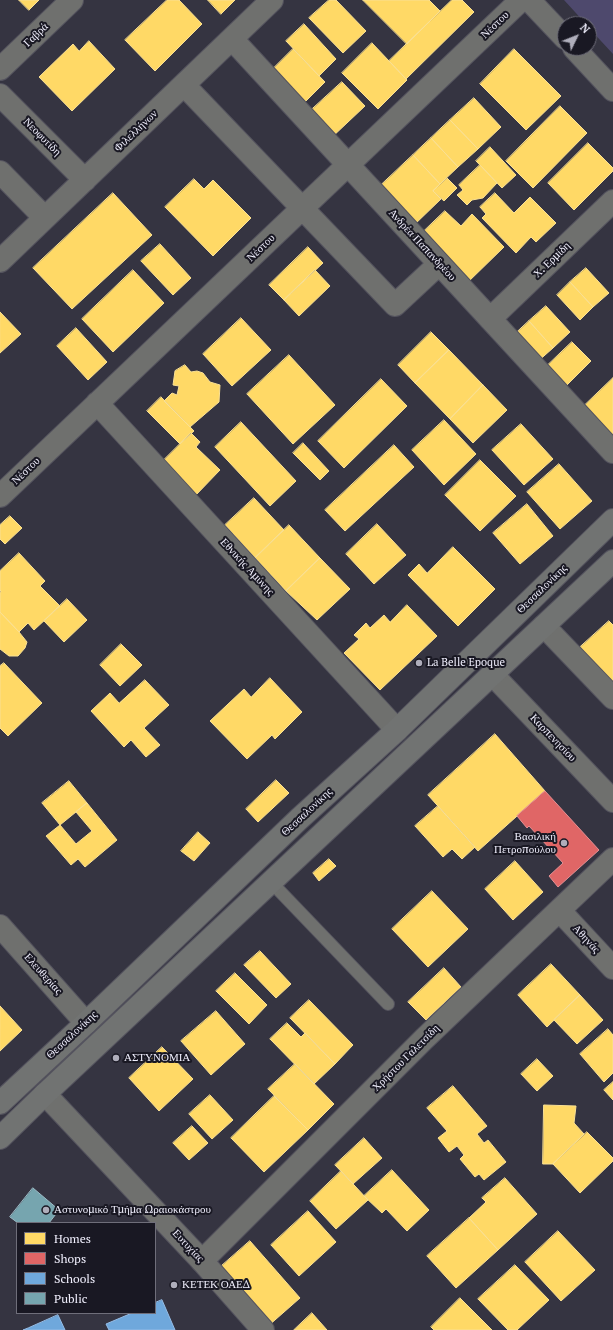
<!DOCTYPE html>
<meta charset="utf-8">
<style>
body{margin:0}
#map{position:relative;width:613px;height:1330px;overflow:hidden;background:#353441;font-family:"PT Serif",serif}
canvas{display:block}
.legend{position:absolute;left:16px;top:1222px;width:140px;height:92px;box-sizing:border-box;background:#191823;border:1px solid #6f6e7a;margin:0;padding:5px 7px;list-style:none;font-size:12px;color:#f0effd}
.legend li{display:flex;align-items:center;gap:8px;height:20px}
.legend b{width:20px;border:1px solid #6f6e7a}
.north{position:absolute;left:557px;top:16px;width:40px;height:40px;box-sizing:border-box;background:#191823;border:1px solid #6f6e7a;border-radius:50%;rotate:47deg;font-size:11px;font-weight:700;line-height:16px;text-align:center;color:#f0effd}
.north::after{content:'';display:block;margin:auto;width:14px;height:18px;background:#afaebb;clip-path:polygon(50% 0,100% 100%,50% 72%,0 100%)}
</style>
<div id="map">
<canvas width="613" height="1330"></canvas>
<ul class="legend">
<li><b style="height:11px;background:#ffd966"></b>Homes</li>
<li><b style="height:11px;background:#e06666"></b>Shops</li>
<li><b style="height:11px;background:#6fa8dc"></b>Schools</li>
<li><b style="height:11px;background:#76a5af"></b>Public</li>
</ul>
<div class="north">N</div>
</div>
<script>
const c = document.querySelector('canvas').getContext('2d');
c.lineJoin = 'round';
function fillPath(path, color) {
  c.fillStyle = color;
  c.fill(path, 'evenodd');
}
function strokePath(path, color, width, dash) {
  c.strokeStyle = color;
  c.lineWidth = width;
  c.lineCap = dash ? 'butt' : 'round';
  c.setLineDash(dash || []);
  c.stroke(path);
}
function write(font, color, halo, rows, align = 'center') {
  c.font = font + ' "PT Serif",serif';
  c.lineWidth = 4;
  c.setLineDash([]);
  c.textBaseline = 'middle';
  c.strokeStyle = halo;
  c.fillStyle = color;
  for (const [text, x, y, turn = 0] of rows) {
    c.save();
    c.translate(x, y);
    c.rotate((+turn || 0) * Math.PI / 180);
    c.textAlign = isNaN(turn) ? turn : align;
    if (halo) c.strokeText(text, 0, 0);
    c.fillText(text, 0, 0);
    c.restore();
  }
}
const green = new Path2D(`
 M564 0H613V54L589 28V24H586Z`);
const homes = new Path2D(`
 M19 0H39L29 10Z
 M167 0H179L202 24 155 71 125 40Z
 M208 0H235L221 14Z
 M329 0H336L366 31 343 53 309 18Z
 M363 0H429L440 11 407 44Z
 M452 0H462L474 12 406 79 389 61Z
 M304 24 336 59 319 76 286 41Z
 M89 41 115 69 72 111 39 77 73 44 79 51Z
 M372 43 407 80 378 109 342 73Z
 M293 49 325 82 303 104 271 71Z
 M514 49 561 96 526 130 480 84Z
 M342 82 365 106 330 139 307 114Z
 M474 98 501 127 478 149 450 120Z
 M560 106 587 133 533 188 506 161Z
 M450 120 478 149 458 167 431 138Z
 M431 138 458 167 440 184 413 155Z
 M588 143 613 168V171L574 210 548 183Z
 M490 147 516 175 502 188 476 161Z
 M413 155 440 184 433 191 441 199 412 227 377 189Z
 M480 165 497 183 483 198 472 200 467 205 457 195 463 190 459 185Z
 M447 178 457 188 444 201 433 191Z
 M194 179 204 189 213 180 251 218 213 256 165 207Z
 M113 193 152 235 72 309 33 268Z
 M495 193 514 213 530 197 556 223 536 242 531 237 516 253 482 218 486 214 480 207Z
 M445 211 461 226 472 214 504 247 465 285 418 237Z
 M160 244 191 278 173 295 141 261Z
 M308 247 323 263 284 300 269 285Z
 M586 268 609 293 593 307 570 282Z
 M133 270 164 303 113 352 82 319Z
 M315 270 330 286 299 316 284 300Z
 M570 282 593 307 580 320 557 295Z
 M546 306 570 332 553 348 529 321Z
 M0 312 21 334 0 353Z
 M241 318 271 350 232 386 203 354Z
 M529 321 553 348 536 363 512 337Z
 M76 328 107 362 88 380 57 346Z
 M431 332 449 350 415 383 398 365Z
 M572 342 591 361 566 386 547 366Z
 M449 350 483 385 450 419 415 383Z
 M289 355 335 405 293 444 247 394Z
 M185 365 191 372 197 371 203 373 210 382 220 385 219 402 190 427 164 401 172 393 177 395 179 386 173 385 175 371Z
 M613 378V440L582 408Z
 M381 379 407 406 344 468 318 441Z
 M483 385 507 410 473 443 450 419Z
 M161 397 194 431 180 444 147 411Z
 M444 420 476 454 444 485 412 450Z
 M241 422 296 481 270 506 215 447Z
 M521 424 553 459 524 485 492 450Z
 M191 433 200 442 196 447 220 470 195 496 161 463Z
 M303 443 329 471 320 480 293 453Z
 M394 445 414 467 345 531 325 510Z
 M480 460 516 496 480 531 445 495Z
 M559 464 592 501 560 529 527 492Z
 M254 498 284 530 255 558 225 525Z
 M527 504 553 536 520 564 493 533Z
 M10 516 22 528 5 544 0 539V525Z
 M377 524 406 555 374 584 346 554Z
 M289 525 320 558 286 591 255 558Z
 M453 547 495 589 458 626 408 575 419 564 427 573Z
 M19 553 45 581 40 586 60 606 34 630 28 623 19 632 0 612V593L1 591 0 590V571Z
 M320 558 350 589 317 620 286 591Z
 M67 599 87 620 64 642 44 621Z
 M407 605 437 636 380 690 344 653 359 639 354 635 366 623 370 628 384 615 390 622Z
 M0 612 19 632 27 642 25 648 18 656H9L0 649Z
 M609 621 613 625V689L577 650Z
 M121 644 142 665 120 686 100 665Z
 M4 663 42 703 8 736 0 728V666Z
 M270 678 302 712 275 739 272 735 247 759 210 721 244 689 251 697Z
 M145 680 169 705 144 728 160 745 146 757 131 740 124 747 91 711 110 693 119 703Z
 M495 734 545 791 478 851 428 795Z
 M276 780 289 793 258 822 246 809Z
 M69 781 87 803 60 825 42 803Z
 M87 803 117 840 85 867 78 859 71 865 46 836 60 825 76 844 92 831 76 812Z
 M438 806 475 847 462 859 452 849 443 857 415 826Z
 M198 832 210 843 194 861 181 851Z
 M329 859 336 866 319 881 313 873Z
 M515 861 543 892 513 920 485 889Z
 M432 891 468 929 428 967 392 929Z
 M260 951 291 984 276 998 244 965Z
 M551 964 580 995 547 1027 518 995Z
 M444 968 461 987 426 1020 408 1002Z
 M235 973 267 1005 249 1024 216 991Z
 M580 995 603 1020 577 1044 554 1020Z
 M309 1000 353 1045 335 1064 290 1018Z
 M0 1006 22 1030 0 1051Z
 M216 1011 245 1044 211 1075 181 1041Z
 M287 1023 301 1037 305 1033 335 1064 314 1084 270 1039Z
 M608 1029 613 1035V1073L604 1082 580 1054Z
 M162 1047 193 1079 159 1111 129 1078Z
 M537 1059 553 1076 537 1091 521 1074Z
 M295 1064 334 1104 308 1130 268 1089Z
 M613 1082V1100L604 1090Z
 M453 1086 487 1126 477 1134 484 1143 488 1140 506 1162 484 1180 479 1174 475 1177 460 1159 464 1155 457 1146 449 1152 438 1138 447 1131 427 1108Z
 M210 1095 233 1120 212 1139 189 1114Z
 M274 1096 308 1130 264 1172 231 1138Z
 M544 1105 576 1106 574 1123 584 1134 553 1164H543Z
 M192 1126 208 1143 189 1160 173 1143Z
 M587 1132 613 1158V1161L580 1193 553 1164Z
 M364 1138 382 1158 353 1184 335 1165Z
 M392 1170 429 1210 407 1231 386 1209 382 1213 364 1196Z
 M341 1171 368 1200 336 1229 310 1201Z
 M505 1178 537 1214 498 1250 469 1218 486 1202 482 1198Z
 M308 1211 336 1242 299 1276 271 1245Z
 M469 1218 498 1250 456 1288 427 1256Z
 M558 1231 595 1270 561 1301 525 1262Z
 M250 1241 300 1298 267 1327 217 1270Z
 M515 1265 549 1300 517 1330H508L478 1299Z
 M460 1298 492 1330H434L431 1327Z
 M312 1313 327 1330H294Z`);
const shops = new Path2D(`
 M545 791 599 850 558 887 549 876 563 863 529 826 527 828 517 816Z`);
const schools = new Path2D(`
 M162 1300 175 1330H109L106 1324 132 1313H155V1303Z
 M58 1315 65 1330H23L28 1328Z`);
const public = new Path2D(`
 M33 1188 59 1210 49 1223H18L10 1217Z`);
const service = new Path2D(`
 M271 882 388 1004`);
const minor = new Path2D(`
 M529 0 565 38
 M232 39 613 452
 M574 48 613 90
 M0 69 72 0
 M184 85 395 305 439 264
 M0 95 85 180
 M0 172 45 218
 M0 261 272 0
 M490 319 613 201
 M97 403 397 730
 M0 496 521 0
 M544 626 613 698
 M492 674 613 801
 M560 911 613 968
 M0 926 86 1023
 M202 1261 424 1039 613 859`);
const tertiary = new Path2D(`
 M45 1094 202 1261 263 1330`);
const secondary = new Path2D(`
 M0 1103 86 1023 299 819 397 730 613 520
 M0 1138 45 1094 613 561`);
const markers = [
 [419,663,4,"#afaebb"],
 [564,843,4,"#afaebb"],
 [116,1058,4,"#afaebb"],
 [46,1210,4,"#afaebb"],
 [174,1285,4,"#afaebb"]
];
const streetNames = [
 ["Νέστου",495,25,-44],
 ["Γαβρά",36,35,-44],
 ["Φιλελλήνων",136,131,-44],
 ["Νεοφυτίδη",42,137,45],
 ["Ανδρέα Παπανδρέου",422,245,47],
 ["Νέστου",261,248,-44],
 ["Χ. Ερμίδη",552,260,-44],
 ["Νέστου",26,471,-44],
 ["Εθνικής Αμύνης",247,567,47],
 ["Θεσσαλονίκης",542,589,-44],
 ["Καρπενησίου",553,738,46],
 ["Θεσσαλονίκης",307,812,-43],
 ["Αθηνάς",586,939,47],
 ["Ελευθερίας",43,974,48],
 ["Θεσσαλονίκης",72,1035,-43],
 ["Χρήστου Γαλετσίδη",406,1058,-45],
 ["Ευτυχίας",188,1246,47]
];
const poiNames = [
 ["La Belle Epoque",427,663],
 ["Βασιλική",556,837,"right"],
 ["Πετροπούλου",556,850,"right"],
 ["ΑΣΤΥΝΟΜΙΑ",124,1058],
 ["Αστυνομικό Τμήμα Ωραιοκάστρου",54,1210],
 ["ΚΕΤΕΚ ΟΑΕΔ",182,1285]
];
fillPath(green, '#4e496d');
fillPath(homes, '#ffd966');
strokePath(homes, '#fae093', 1);
fillPath(shops, '#e06666');
strokePath(shops, '#e58f93', 1);
fillPath(schools, '#6fa8dc');
strokePath(schools, '#96bde6', 1);
fillPath(public, '#76a5af');
strokePath(public, '#9bbbc6', 1);
strokePath(service, '#54535e', 14);
strokePath(minor, '#54535e', 24);
strokePath(tertiary, '#54535e', 24);
strokePath(secondary, '#54535e', 24);
strokePath(service, '#6f706e', 12);
strokePath(minor, '#6f706e', 22);
strokePath(tertiary, '#6f706e', 22);
strokePath(secondary, '#717372', 22);
for (const [x, y, r, color] of markers) {
  const dot = new Path2D();
  dot.arc(x, y, r, 0, 2 * Math.PI);
  c.fillStyle = color;
  c.fill(dot);
  strokePath(dot, '#191823', 1.5);
}
write('11px', '#f0effd', '#191823', streetNames);
write('11px', '#f0effd', '#191823', poiNames, 'left');
</script>
